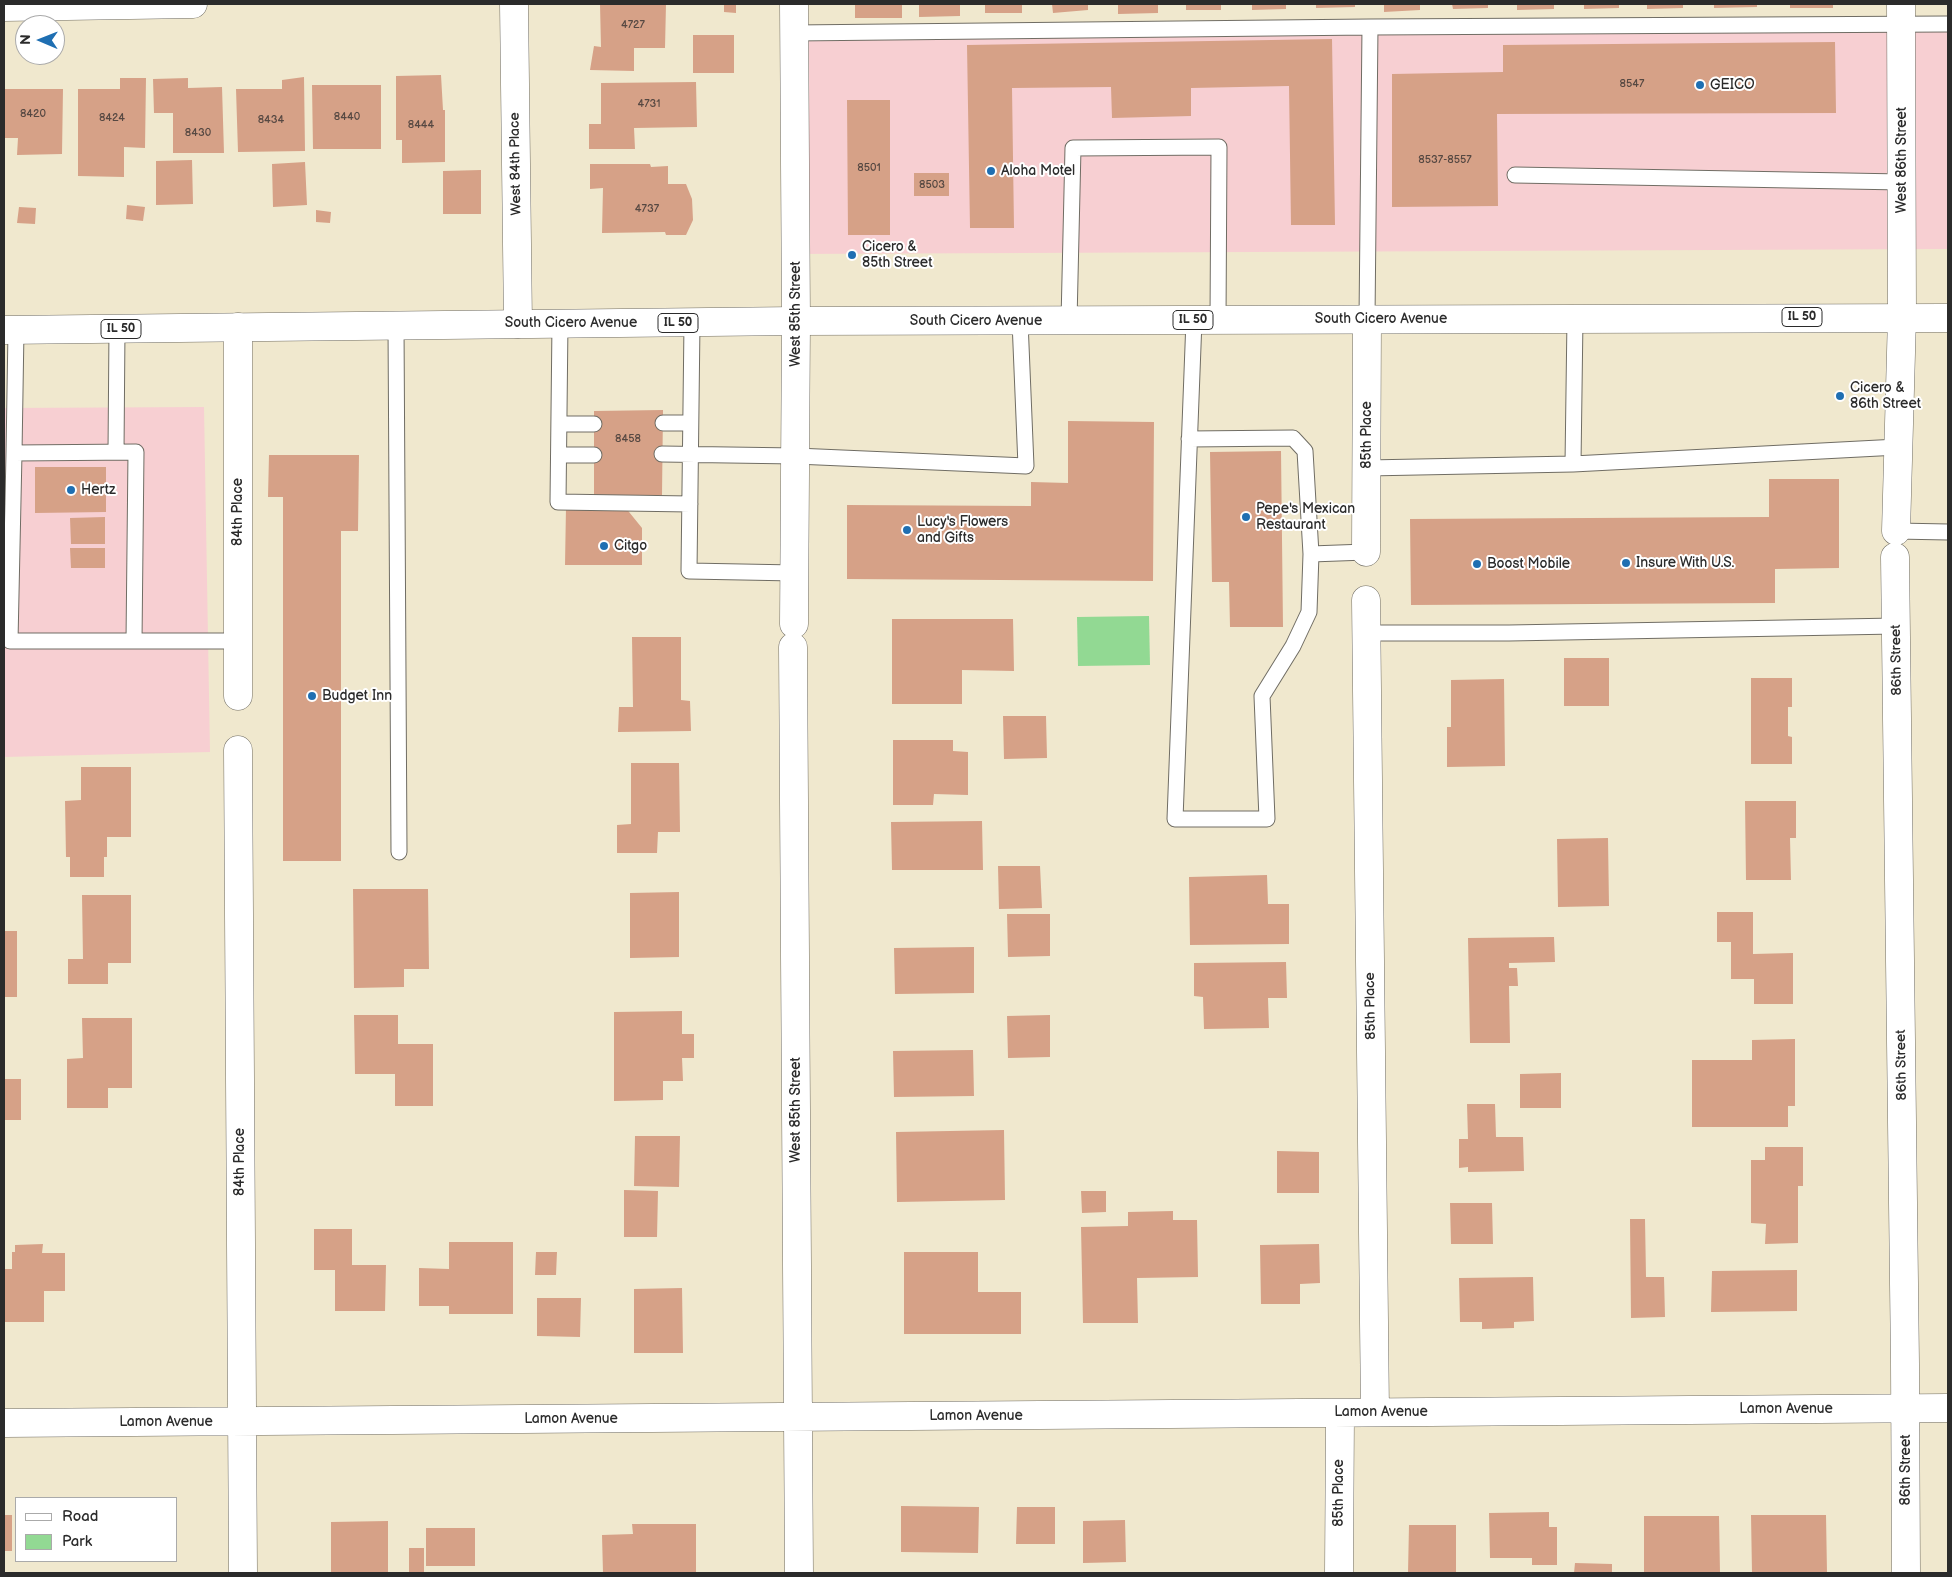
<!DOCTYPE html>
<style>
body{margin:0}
#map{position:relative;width:1952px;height:1577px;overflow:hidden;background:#f0e8ce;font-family:"Balsamiq Sans",sans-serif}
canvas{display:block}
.frame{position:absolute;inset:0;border:5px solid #2b2b2b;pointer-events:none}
.legend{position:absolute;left:15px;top:1497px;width:162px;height:65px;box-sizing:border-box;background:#fff;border:1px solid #aaa;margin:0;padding:6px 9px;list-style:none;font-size:15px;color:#2b2b2b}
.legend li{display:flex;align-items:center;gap:10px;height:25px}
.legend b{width:25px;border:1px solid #aaa}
.north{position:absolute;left:15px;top:15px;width:50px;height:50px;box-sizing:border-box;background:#fff;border:1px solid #aaa;border-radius:50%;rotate:271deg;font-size:14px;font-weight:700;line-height:20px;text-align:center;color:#2b2b2b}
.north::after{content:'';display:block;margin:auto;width:18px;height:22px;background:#1f6fb2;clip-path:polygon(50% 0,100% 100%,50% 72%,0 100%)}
</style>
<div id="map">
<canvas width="1952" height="1577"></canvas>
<div class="frame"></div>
<ul class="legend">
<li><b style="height:6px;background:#fff"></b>Road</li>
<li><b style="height:14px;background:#92d993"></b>Park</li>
</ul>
<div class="north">N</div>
</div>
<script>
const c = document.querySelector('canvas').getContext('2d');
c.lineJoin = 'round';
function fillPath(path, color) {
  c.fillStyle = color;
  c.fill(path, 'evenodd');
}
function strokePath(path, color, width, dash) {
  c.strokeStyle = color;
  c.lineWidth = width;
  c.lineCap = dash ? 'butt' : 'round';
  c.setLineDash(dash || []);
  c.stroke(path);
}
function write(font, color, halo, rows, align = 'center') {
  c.font = font + ' "Balsamiq Sans",sans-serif';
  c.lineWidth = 4;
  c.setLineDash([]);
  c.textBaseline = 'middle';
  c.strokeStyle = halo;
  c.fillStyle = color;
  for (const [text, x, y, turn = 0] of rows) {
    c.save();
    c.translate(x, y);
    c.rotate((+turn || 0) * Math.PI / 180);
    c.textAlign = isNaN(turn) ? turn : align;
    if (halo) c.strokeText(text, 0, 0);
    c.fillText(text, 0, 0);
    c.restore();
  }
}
const built = new Path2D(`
 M1948 18V249L791 254 788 31Z
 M204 407 210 752 4 757V408Z`);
const green = new Path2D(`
 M1149 616 1150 665 1078 666 1077 617Z`);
const building = new Path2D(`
 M600 4H666L665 48H634V71L590 70 594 46 601 47Z
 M724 4H736V13L724 12Z
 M855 4H902V18H855Z
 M919 4H960V16L919 17Z
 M985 4H1022V13H985Z
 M1052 4H1088V10L1053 13Z
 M1118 4H1158V13L1118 14Z
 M1186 4H1221V10H1186Z
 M1252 4H1286V9L1252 10Z
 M1316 4H1355V7L1316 8Z
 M1384 4H1420V10L1384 12Z
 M1452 4H1488V8L1453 9Z
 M1517 4H1554V9L1517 10Z
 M1584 4H1619V8L1584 9Z
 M1647 4H1683V8L1647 9Z
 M1714 4H1757V7L1714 8Z
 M1790 4H1833V8H1790Z
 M693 35H734V73H693Z
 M1332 39 1335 225H1291L1289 86 1191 88V116L1112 118 1111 87 1012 88 1014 228H970L967 45Z
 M1835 42 1836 113 1497 114 1498 206 1392 207V74L1503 72V45Z
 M441 75 443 110H445V162L402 163V140H396V76Z
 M304 77 305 151 238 152 236 89H282V80Z
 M120 78H146L145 148 124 147V177L78 176V89H120Z
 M188 78V88L222 87 224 153H173V113H154L153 79Z
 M696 82 697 127 634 128 635 149H589V124H601V83Z
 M312 85H381V149H313Z
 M4 89H63L62 154 17 155 18 138H4Z
 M847 100H890V235H848Z
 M192 160 193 204 156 205V161Z
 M305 162 307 205 273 207 272 164Z
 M590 164H650L651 167 668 166V184H686L692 199 693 220 686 235H666L665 232 602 233 603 188 590 189Z
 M481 170V214H443V171Z
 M914 173H949V196H914Z
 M127 205 145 207 143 221 126 219Z
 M19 207 36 208 35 224 17 223Z
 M316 210 331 212 330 223 316 222Z
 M663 410 662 495 594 496V411Z
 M1068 421 1154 422 1153 581 847 579V505L1031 506V482L1068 483Z
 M1281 451 1283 627H1230L1229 582H1212L1210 452Z
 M269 455H359L358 531H341V861H283V497H268Z
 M35 467H106V512L35 513Z
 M1769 479H1839V568L1775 569V603L1411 605 1410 519 1769 517Z
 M566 507H625L642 528V565H565Z
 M105 517V544H71L70 518Z
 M70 548H105V568H71Z
 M892 619H1013L1014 671 962 670V704H892Z
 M632 637H681V700L690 701 691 731 618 732 619 707H633Z
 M1564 658H1609V706H1564Z
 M1751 678H1792V707H1788V736L1792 737V764H1751Z
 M1504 679 1505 766 1447 767V727H1451V680Z
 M1003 716H1046L1047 758 1004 759Z
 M893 740H953V751L968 752V795L934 794 933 805H893Z
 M631 763H679L680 832H658L657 853H617V825L631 824Z
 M81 767H131V837H107V857H104V877H70V857H66L65 801 81 800Z
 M1745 801H1796V838H1790L1791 880H1746Z
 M982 821 983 870H892L891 822Z
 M1608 838 1609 906 1558 907 1557 839Z
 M998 866H1040L1042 908 999 909Z
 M1267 875 1268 904H1289V944L1190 945 1189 877Z
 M353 889H428L429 969H404V987L354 988Z
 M679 892V957L630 958V893Z
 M82 895H131V963H108V984H68V959H83Z
 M1717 912H1753V954L1793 953V1004H1754V979H1731V942H1717Z
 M1007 914H1050V956L1008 957Z
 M4 931H17V997H4Z
 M1554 937 1555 962 1509 963V968H1517L1518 986H1509L1510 1043H1470L1468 938Z
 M974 947V993L895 994 894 948Z
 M1286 962 1287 998H1268L1269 1028 1204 1029 1203 997 1194 996V963Z
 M682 1011V1034H694V1058H682L683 1081H663V1100L614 1101V1012Z
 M354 1015H398V1044H433V1106H395V1074H355Z
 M1050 1015V1057L1008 1058 1007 1016Z
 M82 1018H132V1088H108V1108H67V1059L83 1058Z
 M1795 1039V1106H1788V1127H1692V1060H1752V1040Z
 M973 1050 974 1096 894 1097 893 1051Z
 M1561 1073V1108H1520V1074Z
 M4 1079H21V1120H4Z
 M1467 1104H1495L1496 1137H1523L1524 1171 1468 1172V1167L1459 1168V1139H1468Z
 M1004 1130 1005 1200 897 1202 896 1132Z
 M635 1136H680L679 1187 634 1186Z
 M1765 1147H1803V1186H1798V1243L1765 1244 1766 1224 1751 1223V1160H1765Z
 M1277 1151 1319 1152V1193H1277Z
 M624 1190 658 1191 657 1237H624Z
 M1081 1191H1106V1212L1082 1213Z
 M1450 1203H1492L1493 1244H1451Z
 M1173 1211V1220H1197L1198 1277 1137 1278 1138 1323H1083L1081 1227 1128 1226V1212Z
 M1630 1219H1645L1646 1277H1664L1665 1317 1631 1318Z
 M314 1229H352V1265H386L385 1311H335V1270H314Z
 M449 1242H513V1314H449V1306H419V1268L449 1269Z
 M43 1244 42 1253H65V1291H44V1322H4V1269H12V1252H15V1245Z
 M1319 1244 1320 1283 1300 1284V1304H1261L1260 1245Z
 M536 1252H557L556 1275H535Z
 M904 1252H978V1292H1021V1334H904Z
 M1797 1270V1311L1711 1312 1712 1271Z
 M1533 1277 1534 1321 1514 1322V1328L1482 1329V1322H1460L1459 1278Z
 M682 1288 683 1353H634V1289Z
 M537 1298H581L580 1337 537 1336Z
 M901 1506 979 1507 978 1553 901 1552Z
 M1017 1507H1055V1544H1016Z
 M1549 1512V1527H1557V1565H1532V1558H1490L1489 1513Z
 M4 1515H12V1551H4Z
 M1751 1515H1826L1827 1573H1752Z
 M1644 1516H1719L1720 1573H1644Z
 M1125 1520 1126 1562 1083 1563V1521Z
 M388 1521V1573H331V1522Z
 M632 1524H696V1573H603L602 1535 633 1534Z
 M1409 1525H1456V1573H1408Z
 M426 1528H475V1566H426Z
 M409 1548H424V1572H409Z
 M1575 1563 1612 1564V1573H1574Z`);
const service = new Path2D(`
 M794 33 1370 27 1948 24
 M1515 175 1902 182
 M1367 319 1370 27
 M1194 320 1175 819H1267L1262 696 1293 646 1309 612 1311 554 1366 552
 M1069 321 1073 148 1219 147 1218 320
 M560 323 558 502 690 504
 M692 323 689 571 795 573
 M396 325 399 852
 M663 423H690
 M559 424H594
 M1189 439 1293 438 1305 451 1311 554
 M116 452 117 329
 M136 452 134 641H10L14 453Z
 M14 453 16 330
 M662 454 796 456 1026 466 1020 321
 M559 455H594
 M1573 464 1575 318
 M1367 468 1573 464 1898 447
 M1896 531 1948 532
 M1366 633H1509L1896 626
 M134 641H238`);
const minor = new Path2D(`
 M514 4 518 324
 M794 4 796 321 794 624
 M4 7 193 4
 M238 327V696
 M1896 531 1902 317 1901 4
 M1366 552 1367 319
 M1895 557 1905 1364 1906 1573
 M1366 600 1375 1412
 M793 647 799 1573
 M238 750 243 1573
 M4 1423 1948 1408
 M1339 1573 1340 1413`);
const primary = new Path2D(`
 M4 330 796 321 1948 318`);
const markers = [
 [1700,85,5,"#1f6fb2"],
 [991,171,5,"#1f6fb2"],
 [852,255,5,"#1f6fb2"],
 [1840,396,5,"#1f6fb2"],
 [71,490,5,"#1f6fb2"],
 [1246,517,5,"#1f6fb2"],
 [907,530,5,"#1f6fb2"],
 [604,546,5,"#1f6fb2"],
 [1626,563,5,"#1f6fb2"],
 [1477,564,5,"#1f6fb2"],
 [312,696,5,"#1f6fb2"]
];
const numberNames = [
 ["4727",633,25],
 ["8547",1632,84],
 ["4731",649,104],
 ["8420",33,114],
 ["8440",347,117],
 ["8424",112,118],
 ["8434",271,120],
 ["8444",421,125],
 ["8430",198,133],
 ["8537-8557",1445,160],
 ["8501",869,168],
 ["8503",932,185],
 ["4737",647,209],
 ["8458",628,439]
];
const shields = [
 [1802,317,40],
 [1193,320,40],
 [678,323,40],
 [121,329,40]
];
const shieldNames = [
 ["IL 50",1802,317],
 ["IL 50",1193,320],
 ["IL 50",678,323],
 ["IL 50",121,329]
];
const poiNames = [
 ["GEICO",1710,85],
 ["Aloha Motel",1001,171],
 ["Cicero &",862,247],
 ["85th Street",862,263],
 ["Cicero &",1850,388],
 ["86th Street",1850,404],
 ["Hertz",81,490],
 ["Pepe's Mexican",1256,509],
 ["Restaurant",1256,525],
 ["Lucy's Flowers",917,522],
 ["and Gifts",917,538],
 ["Citgo",614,546],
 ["Insure With U.S.",1636,563],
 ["Boost Mobile",1487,564],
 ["Budget Inn",322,696]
];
const streetNames = [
 ["West 86th Street",1902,160,-90],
 ["West 84th Place",516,164,-91],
 ["West 85th Street",796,314,-90],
 ["South Cicero Avenue",1381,319],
 ["South Cicero Avenue",976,321],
 ["South Cicero Avenue",571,323],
 ["85th Place",1367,435,-90],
 ["84th Place",238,512,-90],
 ["86th Street",1897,660,-91],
 ["85th Place",1371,1006,-91],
 ["86th Street",1902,1065,-91],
 ["West 85th Street",796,1110,-90],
 ["84th Place",240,1162,-90],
 ["Lamon Avenue",1786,1409],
 ["Lamon Avenue",1381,1412],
 ["Lamon Avenue",976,1416],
 ["Lamon Avenue",571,1419],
 ["Lamon Avenue",166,1422],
 ["86th Street",1906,1470,-90],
 ["85th Place",1339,1493,-90]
];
fillPath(built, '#f7cfd2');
fillPath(green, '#92d993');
fillPath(building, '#d6a187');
strokePath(service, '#706d64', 17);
strokePath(minor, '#706d64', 29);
strokePath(primary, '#706d64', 29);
strokePath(service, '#fff', 15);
strokePath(minor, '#fff', 28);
strokePath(primary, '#fff', 28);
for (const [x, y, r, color] of markers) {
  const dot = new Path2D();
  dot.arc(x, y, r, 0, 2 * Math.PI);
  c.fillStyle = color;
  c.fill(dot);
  strokePath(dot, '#fff', 2);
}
write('11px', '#564842', null, numberNames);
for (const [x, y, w] of shields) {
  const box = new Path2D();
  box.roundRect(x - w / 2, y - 9.5, w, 19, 4);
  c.fillStyle = '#fff';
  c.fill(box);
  strokePath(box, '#2b2b2b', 1);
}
write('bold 12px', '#2b2b2b', null, shieldNames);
write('14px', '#2b2b2b', '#fff', poiNames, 'left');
write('14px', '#2b2b2b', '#fff', streetNames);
</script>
